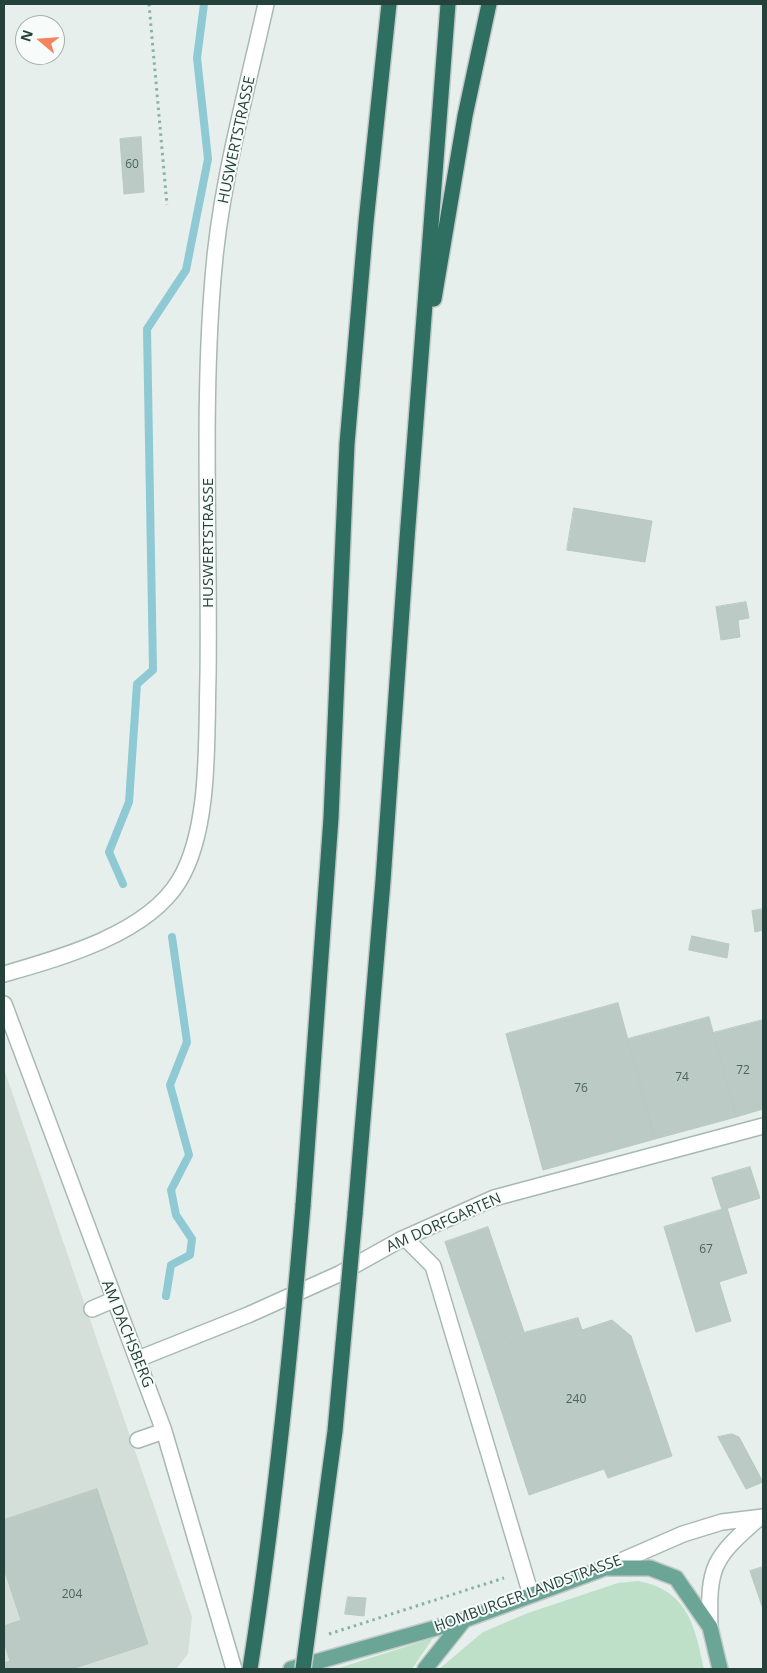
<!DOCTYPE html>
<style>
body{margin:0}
#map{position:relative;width:767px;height:1673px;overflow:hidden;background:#e6efeb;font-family:"Open Sans",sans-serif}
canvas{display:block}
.frame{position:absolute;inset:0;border:5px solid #24423a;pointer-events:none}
.north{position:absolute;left:15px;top:15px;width:50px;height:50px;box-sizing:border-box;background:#f7fbf9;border:1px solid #a3b1ad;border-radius:50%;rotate:288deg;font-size:14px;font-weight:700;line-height:20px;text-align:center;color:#24423a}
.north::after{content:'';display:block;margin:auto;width:18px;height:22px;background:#f4845f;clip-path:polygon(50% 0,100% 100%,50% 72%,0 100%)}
</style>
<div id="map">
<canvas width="767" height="1673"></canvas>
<div class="frame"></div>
<div class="north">N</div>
</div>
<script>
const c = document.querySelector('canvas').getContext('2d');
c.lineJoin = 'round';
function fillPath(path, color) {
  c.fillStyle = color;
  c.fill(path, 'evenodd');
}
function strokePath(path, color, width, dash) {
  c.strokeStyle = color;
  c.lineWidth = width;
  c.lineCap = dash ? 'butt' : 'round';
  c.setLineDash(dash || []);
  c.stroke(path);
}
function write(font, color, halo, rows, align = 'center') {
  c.font = font + ' "Open Sans",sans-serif';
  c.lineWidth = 4;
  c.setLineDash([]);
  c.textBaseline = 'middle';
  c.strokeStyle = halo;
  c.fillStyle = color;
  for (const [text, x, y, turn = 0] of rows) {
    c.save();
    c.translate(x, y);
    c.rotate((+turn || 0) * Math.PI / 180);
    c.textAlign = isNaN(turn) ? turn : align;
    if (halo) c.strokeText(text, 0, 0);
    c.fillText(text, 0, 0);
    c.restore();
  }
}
const built = new Path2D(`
 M4 1069 192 1617 188 1654 176 1669H4Z`);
const green = new Path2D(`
 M638 1581C687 1590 695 1625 704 1669H439L483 1632 528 1613 618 1583Z
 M433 1638 412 1669H336Z`);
const stream = new Path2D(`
 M123 884 109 852 129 802 137 684 153 670 147 329 186 270 208 159 197 58 204 4
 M166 1296 171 1265 190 1255 192 1239 176 1215 171 1190 189 1155 170 1085 187 1042 172 937`);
const building = new Path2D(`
 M141 137 144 192 124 194 120 139Z
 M574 508 652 521 645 562 567 550Z
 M746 602 749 618 738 620 740 637 721 640 716 607Z
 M763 909V930L755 932 752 911Z
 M692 936 729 944 727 958 689 950Z
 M618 1003 655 1139 543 1170 506 1034Z
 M709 1017 736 1117 655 1139 628 1039Z
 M763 1020V1109L736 1117 713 1033Z
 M750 1167 760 1198 722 1210 712 1178Z
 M727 1208 747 1273 719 1282 731 1321 696 1332 664 1227Z
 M488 1227 524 1332 480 1345 445 1242Z
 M578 1318 582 1330 612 1320 631 1336 672 1456 608 1478 604 1469 529 1495 480 1345Z
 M732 1434 739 1437 763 1482 746 1489 718 1437Z
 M97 1489 148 1644 72 1669H6L4 1663 10 1661 4 1642V1626L21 1620 4 1569V1520Z
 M763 1567V1609L750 1571Z
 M348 1597 366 1598 364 1616 345 1614Z`);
const path = new Path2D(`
 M149 4 167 205
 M329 1634 504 1578`);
const minor = new Path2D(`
 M4 974C60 958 147 934 179 881 211 829 206 738 208 677 210 544 202 410 213 278 220 185 246 94 266 4
 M4 1004 164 1431 234 1669
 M405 1238 433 1266 531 1595
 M92 1309 113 1300
 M138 1359 248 1315 339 1274 400 1240 494 1198 763 1126
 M138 1440 164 1431
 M605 1568 683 1534 722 1522 763 1517
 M710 1627C708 1566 713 1558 759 1518`);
const major = new Path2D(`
 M291 1669 464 1620 605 1568H650L676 1578 710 1627 720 1669
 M425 1669 464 1620`);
const highway = new Path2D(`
 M434 299 465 116 489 4
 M303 1206 331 818 347 444 366 222 389 4
 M355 1214 383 881 407 539 448 4`);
const highwayBridge = new Path2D(`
 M250 1669C274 1516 290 1361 303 1206
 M303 1669 335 1431 355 1214`);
const numberNames = [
 ["60",132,165],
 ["72",743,1071],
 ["74",682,1078],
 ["76",581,1089],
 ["67",706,1250],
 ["240",576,1400],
 ["204",72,1595]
];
const streetNames = [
 ["HUSWERTSTRASSE",237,140,-78],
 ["HUSWERTSTRASSE",209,543,-90],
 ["AM DORFGARTEN",444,1223,-24],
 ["AM DACHSBERG",127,1334,68],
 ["HOMBURGER LANDSTRASSE",528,1594,-20]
];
fillPath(built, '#d4dfda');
fillPath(green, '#bfe0c8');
strokePath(stream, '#8ec9d4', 8);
fillPath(building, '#bbcac4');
strokePath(building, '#b8c9c2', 1);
strokePath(minor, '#a8b8b2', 18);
strokePath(major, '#c2cac8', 18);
strokePath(highway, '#c2cac8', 18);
strokePath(path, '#86b3a5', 3, [2.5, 4]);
strokePath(minor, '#fff', 15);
strokePath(major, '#6aa596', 15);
strokePath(highway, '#2f6f62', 15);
strokePath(highwayBridge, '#c2cac8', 18, []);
strokePath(highwayBridge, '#2f6f62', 15);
write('12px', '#4a645c', null, numberNames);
write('15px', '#24423a', '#f7fbf9', streetNames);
</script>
